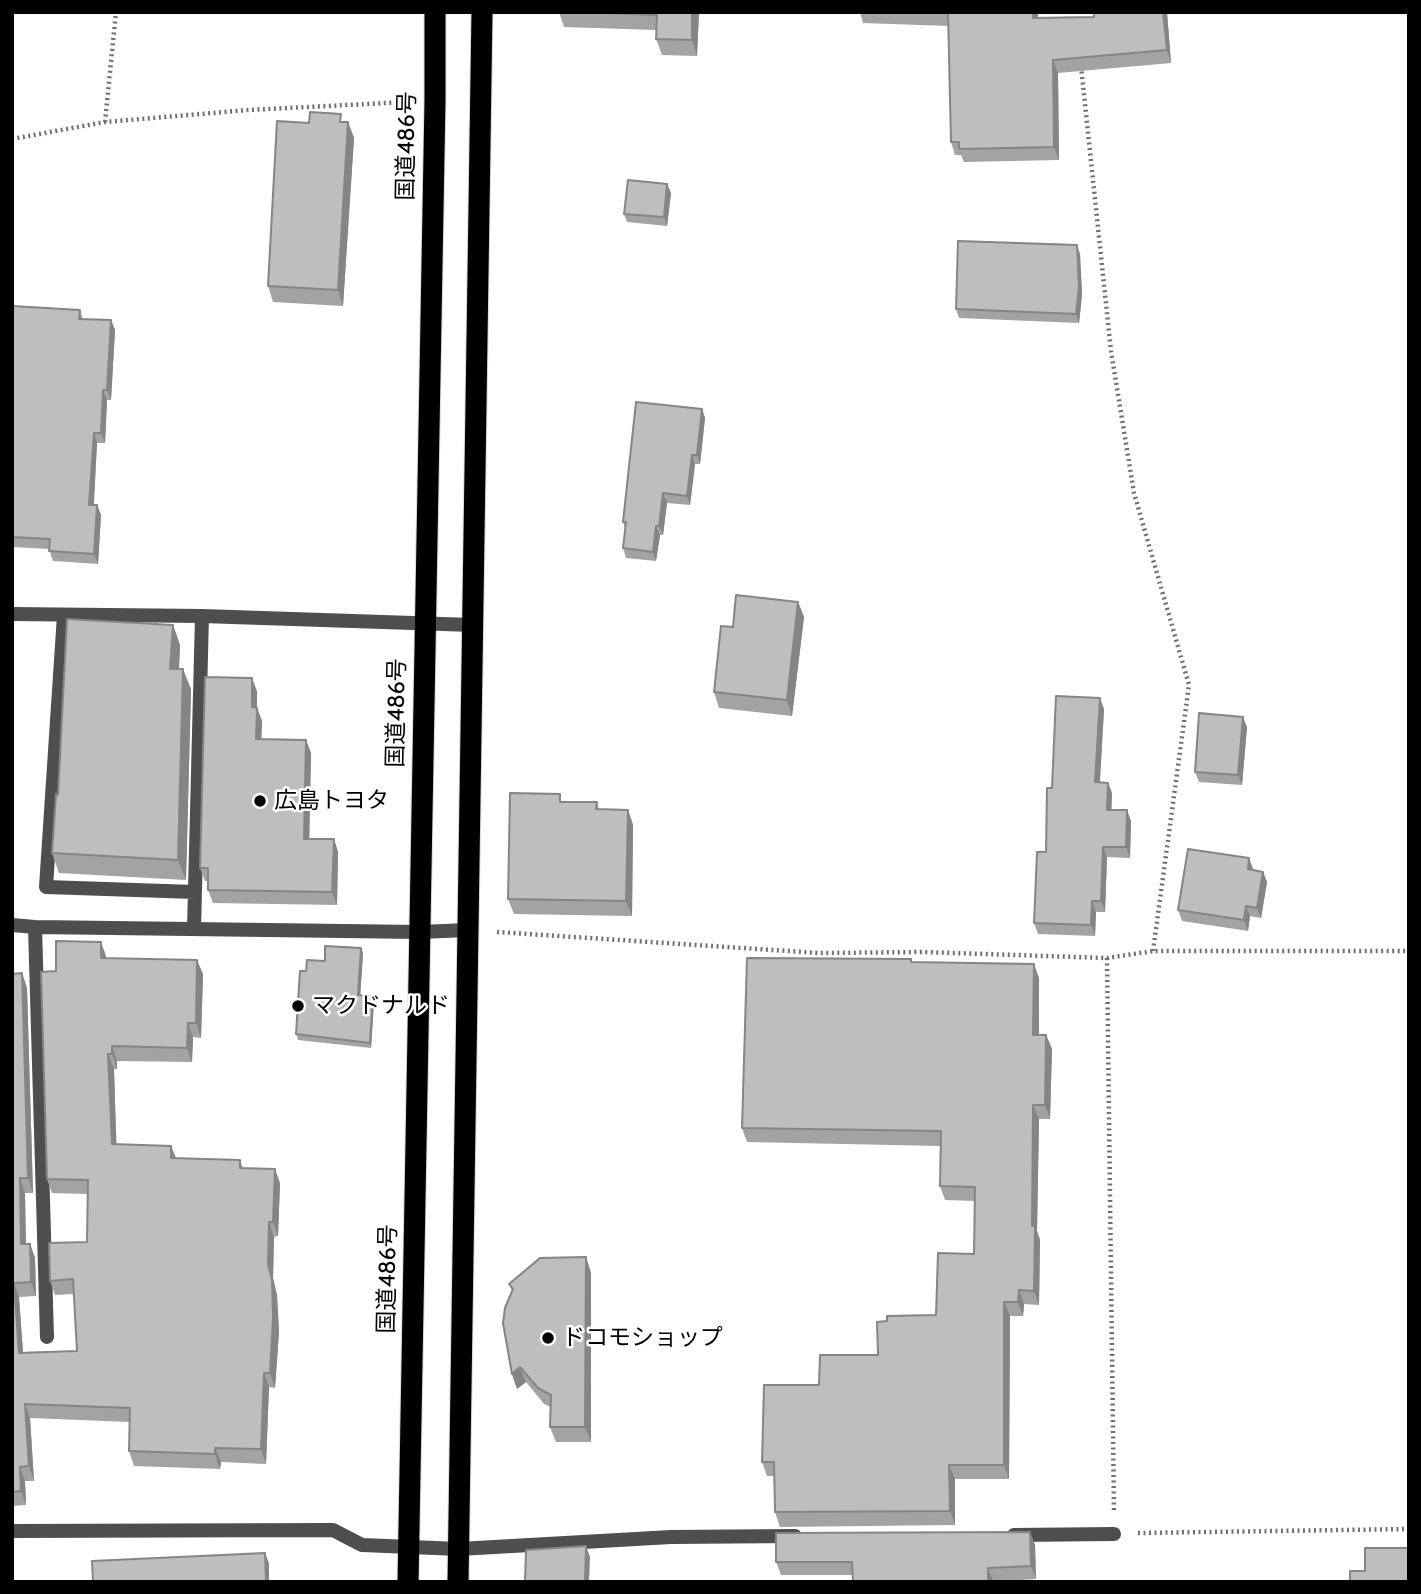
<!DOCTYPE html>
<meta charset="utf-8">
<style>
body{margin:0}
#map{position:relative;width:1421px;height:1594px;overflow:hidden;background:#fff;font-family:Cabin,sans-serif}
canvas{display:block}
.frame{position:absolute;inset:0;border:14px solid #000;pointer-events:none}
</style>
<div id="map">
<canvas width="1421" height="1594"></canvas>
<div class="frame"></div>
</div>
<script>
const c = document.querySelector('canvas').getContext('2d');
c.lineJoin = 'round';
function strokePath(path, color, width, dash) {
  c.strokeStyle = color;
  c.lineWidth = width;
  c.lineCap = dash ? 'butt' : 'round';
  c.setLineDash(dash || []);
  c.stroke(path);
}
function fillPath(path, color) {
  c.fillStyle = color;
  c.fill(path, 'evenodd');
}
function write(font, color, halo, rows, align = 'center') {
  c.font = font + ' Cabin,"Noto Sans JP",sans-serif';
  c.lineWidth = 5;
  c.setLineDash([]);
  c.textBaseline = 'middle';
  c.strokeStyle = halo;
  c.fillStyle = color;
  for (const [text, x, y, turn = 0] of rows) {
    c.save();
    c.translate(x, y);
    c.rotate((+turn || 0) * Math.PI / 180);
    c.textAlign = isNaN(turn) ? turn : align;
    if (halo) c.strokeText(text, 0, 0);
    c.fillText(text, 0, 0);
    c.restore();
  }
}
const path = new Path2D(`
 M1081 66 1111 351 1134 493 1189 685 1153 951
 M105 122 116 12
 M12 139 105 122 248 110 406 102
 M497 932 819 953 923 952 1107 958 1153 951H1409
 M1107 958 1114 1510
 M1138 1533 1409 1529`);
const lane = new Path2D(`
 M64 615 46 887 195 892
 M194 929 202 616`);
const street = new Path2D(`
 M12 614 202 616 473 625
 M12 925 35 927 420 932 468 930
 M35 927 47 1337
 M12 1531 333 1530 362 1545 459 1549 671 1537 795 1536
 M1014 1535 1114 1534`);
const highway = new Path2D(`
 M408 1582 435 100V12
 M458 1582 482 12`);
const wall = new Path2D(`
 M559 12H699L697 56 662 55 656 39V30L564 27Z
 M860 12H1038V18L1094 17 1167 12 1171 63 1058 73 1059 160 964 162 961 155H955L951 142 949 26 863 23Z
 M348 122 354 138 343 306 273 302 268 286 309 123Z
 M667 184 671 193 667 226 627 222 624 214Z
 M1080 254 1082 295 1079 323 959 318 956 309Z
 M12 306 80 310 83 319 111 320 115 330 111 400H107L105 443H97L94 505H97L101 515 98 564 53 561 49 549 12 547Z
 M702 409 705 418 700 464H695L690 505 667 503 663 535H660L656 561 626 558 623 548 625 528 623 522Z
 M798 602 804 617 792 716 719 708 714 692 733 627Z
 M173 625 180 645 179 669 191 689 186 880 59 873 52 853 58 795Z
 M257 691V708L262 721 261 739 306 740 311 753 309 839H334L338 852 337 905 213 903 208 890V881H205L200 868Z
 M1104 709 1100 782 1108 783 1112 793 1111 810 1131 821 1130 858 1107 857 1105 912H1096L1095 936 1038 934 1034 923 1046 852 1052 788Z
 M1247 727 1242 785 1199 782 1195 772Z
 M563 802H597L599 809 628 810 633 825 632 916 514 914 508 899Z
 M1249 858 1253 870 1263 872 1267 882 1261 918 1250 916 1248 931 1182 921 1178 910Z
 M361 948 363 953 360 995 373 996 374 1001 371 1048 298 1040 296 1034 325 961Z
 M106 956V958L203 974 201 1038 193 1037 192 1062 117 1061V1069H114L116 1144 176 1158 240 1160 243 1168 280 1183 278 1236 274 1237 273 1278 277 1295 279 1332 275 1388 269 1387 266 1464 221 1462 220 1469 134 1466 129 1451 130 1422 30 1418 34 1481H25L26 1505 12 1506V974L22 973 27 988 33 1193H25L26 1244H30L35 1258 36 1296 19 1297 23 1352 77 1351 74 1294 55 1295 50 1281 87 1242 88 1194 52 1193 47 1179 56 971Z
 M912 962 1039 978V1035H1046L1052 1049 1050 1119H1039L1037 1231 1040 1240 1039 1305 1024 1304 1023 1316H1010L1009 1479H955V1525L780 1527 775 1512 774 1476H767L762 1462 819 1385 878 1355 887 1321 936 1315 974 1254 975 1201 945 1200 940 1186 941 1146 747 1142 742 1128Z
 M586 1257 591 1273V1442H556L550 1427 551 1407 544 1404 526 1382 517 1389 512 1374V1291L509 1284Z
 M1030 1532 1035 1545 1036 1579 993 1582 853 1575H781L776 1562Z`);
const shadedWall = new Path2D(`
 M692 12H699L697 56 692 40Z
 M1033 12H1038V31L1033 18Z
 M1163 12H1167L1171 63 1167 50Z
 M1053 60 1058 73 1059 160 1054 147Z
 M348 122 354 138 343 306 338 290Z
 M667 184 671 193 667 226 664 217Z
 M1077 245 1080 254 1082 295 1079 323 1076 314Z
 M111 320 115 330 111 400 107 390Z
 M103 390 107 400 105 443 101 433Z
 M702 409 705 418 700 464 697 455Z
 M94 433 97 443 93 515 89 505Z
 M692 455 695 464 690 505 687 496Z
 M663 493 667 503 663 535 659 526Z
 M97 505 101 515 98 564 94 554Z
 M656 526 660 535 656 561 653 552Z
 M798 602 804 617 792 716 787 700Z
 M173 625 180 645 178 689 170 669Z
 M183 669 191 689 186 880 178 860Z
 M252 678 257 691V720L252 707Z
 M1100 698 1104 709 1099 793 1095 782Z
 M257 708 262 721 261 752 256 739Z
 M1243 717 1247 727 1242 785 1238 775Z
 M306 740 311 753 309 852 304 839Z
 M1108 783 1112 793 1111 821 1107 810Z
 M628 810 633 825 632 916 626 901Z
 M1127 810 1131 821 1130 858 1126 847Z
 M334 839 338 852 337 905 332 892Z
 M1103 847 1107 857 1105 912 1101 901Z
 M1249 858 1253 869 1251 880 1248 869Z
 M1263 872 1267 882 1261 918 1257 908Z
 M1092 901 1096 912 1095 936 1091 925Z
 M1246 906 1250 916 1248 931 1244 920Z
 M101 942 106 956V972L101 958Z
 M361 948 363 953 360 1000 358 995Z
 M197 960 203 974 201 1038 196 1023Z
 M1034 964 1039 978V1049L1033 1035Z
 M22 973 27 988 33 1193 28 1178Z
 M373 996 374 1001 371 1048 370 1043Z
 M188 1023 193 1037 192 1062 187 1048Z
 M1046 1035 1052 1049 1050 1119 1045 1105Z
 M112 1046 117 1061V1069L112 1054Z
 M108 1054 114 1069 117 1159 112 1144Z
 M1033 1105 1039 1119 1037 1231 1040 1240 1039 1305 1034 1291 1032 1226Z
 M171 1146 177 1160 171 1158Z
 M275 1169 280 1183 278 1236 273 1222Z
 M20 1178 25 1193 26 1258 21 1244Z
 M269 1222 274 1237 273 1278 277 1295 279 1332 275 1388 270 1373 268 1264Z
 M30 1244 35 1258 36 1296 31 1282Z
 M586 1257 591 1273V1442L585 1427Z
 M14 1283 19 1297 24 1367 19 1353Z
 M1019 1290 1024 1304 1023 1316 1018 1302Z
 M1004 1302 1010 1316 1009 1479 1004 1465Z
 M520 1367 526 1382 517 1389 512 1374Z
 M264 1373 269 1387 266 1464 261 1449Z
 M25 1404 30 1418 34 1481 29 1466Z
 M215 1448 221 1462 220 1469 215 1454Z
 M949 1465 955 1479V1525L950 1511Z
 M20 1467 25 1481 26 1505 21 1491Z
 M1030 1532 1035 1545 1036 1579 1031 1566Z
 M586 1546 590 1557 589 1582H585Z
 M265 1553 269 1563V1582H266Z
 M988 1568 993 1581V1582H988Z`);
const building = new Path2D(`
 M584 12H692V40L656 39 657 15Z
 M929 12H1033V18L1094 17V12H1163L1167 50 1053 60 1054 147 959 149V142H951L948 13Z
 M310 112 341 114 340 122H348L338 290 268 286 277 121 309 123Z
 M628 180 667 184 664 217 624 214Z
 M958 241 1077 245 1079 286 1076 314 956 309Z
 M12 306 80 310 79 319 111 320 107 390H103L101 433H94L89 505H97L94 554 49 551 50 539 12 537Z
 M636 402 702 409 697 455H692L687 496 663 493 659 526H656L653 552 623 548 626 522H623Z
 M736 595 798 602 787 700 714 692 721 626 733 627Z
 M67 619 173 625 170 669H183L178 860 52 853 56 794 58 795Z
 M205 677 252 678V707L257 708 256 739 306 740 304 839H334L332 892 208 890V868H200Z
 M1056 696 1100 698 1095 782 1108 783 1107 810H1127L1126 847H1103L1101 901H1092L1091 925 1034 923 1037 852H1046L1047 788H1052Z
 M1199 713 1243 717 1238 775 1195 772Z
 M510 793 560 794V802H597L596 809 628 810 626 901 508 899Z
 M1188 849 1249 858 1248 869 1263 872 1257 908 1246 906 1244 920 1178 910Z
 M56 941 101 942V958L197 960 196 1023H188L187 1048 112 1046V1054H108L112 1144 171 1146V1158L240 1160V1168L275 1169 273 1222H269L268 1264 272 1280 273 1318 270 1373H264L261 1449 215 1448V1454L129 1451 130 1408 25 1404 29 1466 20 1467 21 1491 12 1492V974L22 973 28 1178H20L21 1244H30L31 1282 14 1283 19 1353 77 1351 73 1279 50 1281 49 1243 87 1242 88 1180 47 1179 41 972 56 971Z
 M325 946 361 948 358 995 373 996 370 1043 296 1034 300 971H306L307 960 325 961Z
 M747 958 911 959V962L1034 964 1033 1035H1046L1045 1105H1033L1032 1226H1035L1034 1291 1019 1290 1018 1302H1004V1465H949L950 1511 775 1512 774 1462H762L764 1385H819L820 1355H878L877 1322 887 1321V1316L936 1315 938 1253 974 1254 975 1187 940 1186 941 1131 742 1128Z
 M586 1257 585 1427H550L551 1395 538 1388 520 1367 512 1374 503 1323 505 1308 513 1289 509 1284 540 1258Z
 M1030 1532 1031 1566 988 1568V1582H853L852 1562H776V1533Z
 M586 1546 585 1582H525L526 1550Z
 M1365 1548H1409V1582H1350V1571H1365Z
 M265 1553 266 1582H93L92 1561Z`);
const markers = [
 [260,801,7,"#000"],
 [298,1006,7,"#000"],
 [548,1338,7,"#000"]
];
const streetNames = [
 ["国道486号",407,146,-89],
 ["国道486号",397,713,-89],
 ["国道486号",388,1279,-89]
];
const poiNames = [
 ["広島トヨタ",274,801],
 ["マクドナルド",312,1006],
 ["ドコモショップ",562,1338]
];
strokePath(highway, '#dbdbdb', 23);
strokePath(path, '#707070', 4.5, [2, 3.5]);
strokePath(lane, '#4e4e4e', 14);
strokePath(street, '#4e4e4e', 14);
strokePath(highway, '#000', 21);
fillPath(wall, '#a3a3a3');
fillPath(shadedWall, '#858585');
fillPath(building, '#bebebe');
strokePath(building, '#858585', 2);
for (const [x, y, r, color] of markers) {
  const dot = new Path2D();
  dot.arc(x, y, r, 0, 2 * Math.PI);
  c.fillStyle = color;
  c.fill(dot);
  strokePath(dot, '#fff', 2.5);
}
write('23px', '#000', '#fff', streetNames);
write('23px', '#000', '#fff', poiNames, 'left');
</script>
